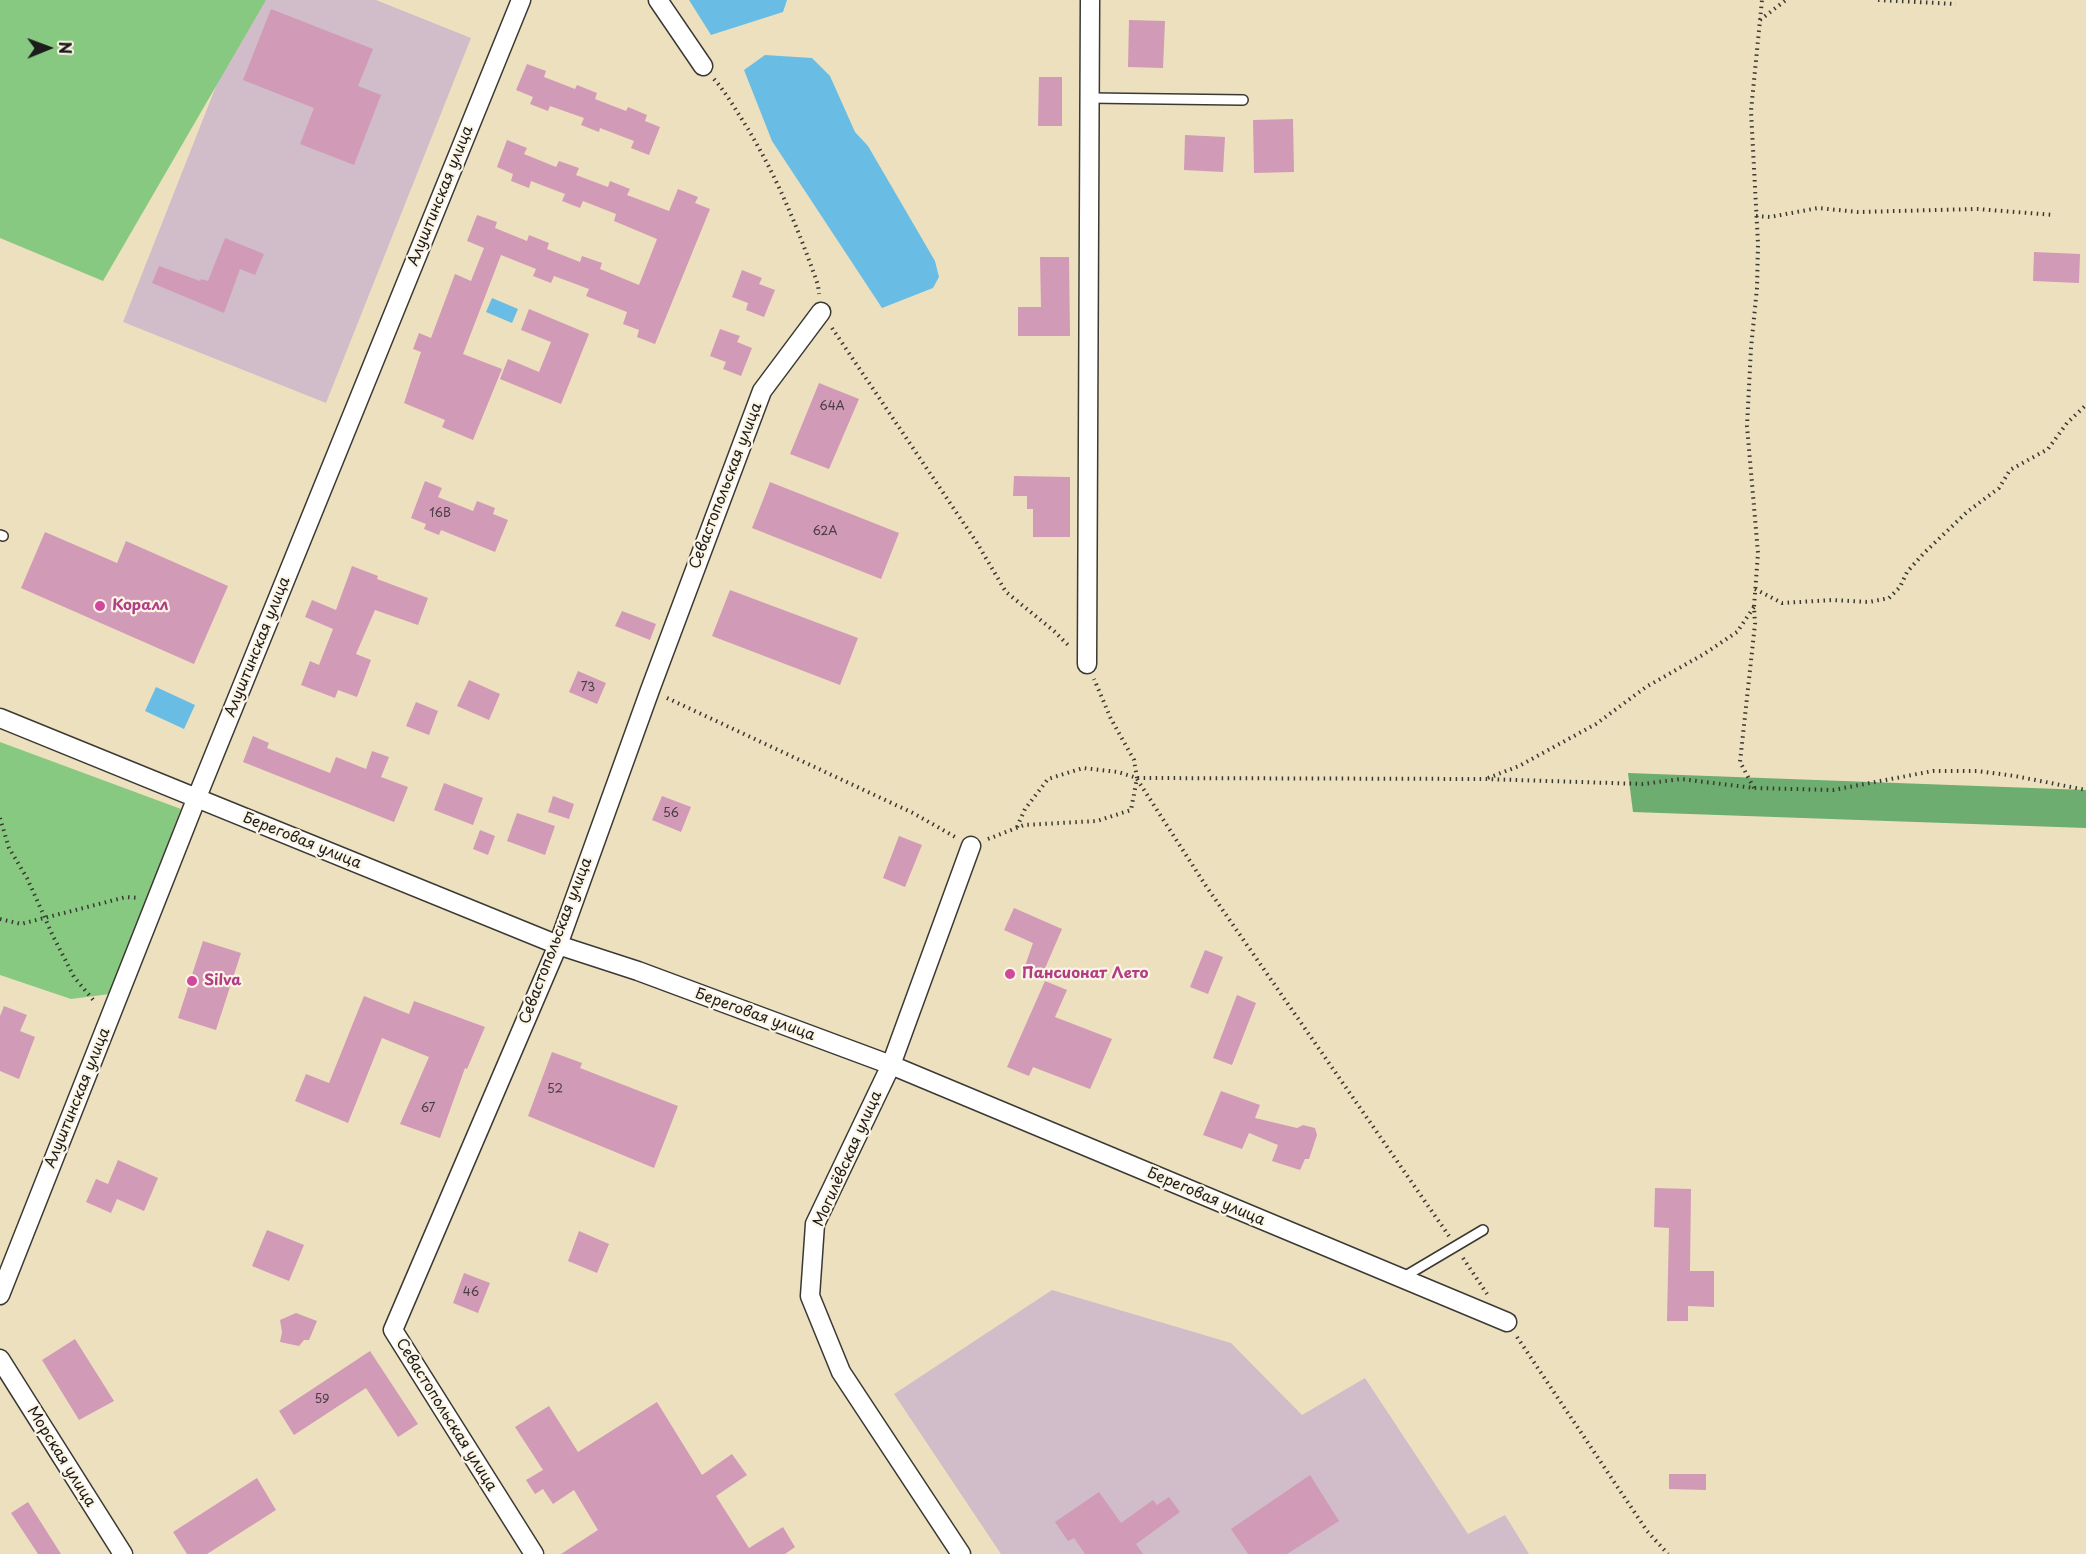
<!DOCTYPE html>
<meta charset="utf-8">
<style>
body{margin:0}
#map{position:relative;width:2086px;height:1554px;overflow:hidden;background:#ede0be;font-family:"Playpen Sans",sans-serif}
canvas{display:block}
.north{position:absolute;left:18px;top:18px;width:60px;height:60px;-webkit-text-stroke:4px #fcf5e5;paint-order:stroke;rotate:89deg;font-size:16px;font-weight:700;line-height:24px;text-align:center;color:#1c1c1c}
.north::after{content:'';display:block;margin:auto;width:21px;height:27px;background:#1c1c1c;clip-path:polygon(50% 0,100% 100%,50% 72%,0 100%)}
</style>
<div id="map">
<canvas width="2086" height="1554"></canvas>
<div class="north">N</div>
</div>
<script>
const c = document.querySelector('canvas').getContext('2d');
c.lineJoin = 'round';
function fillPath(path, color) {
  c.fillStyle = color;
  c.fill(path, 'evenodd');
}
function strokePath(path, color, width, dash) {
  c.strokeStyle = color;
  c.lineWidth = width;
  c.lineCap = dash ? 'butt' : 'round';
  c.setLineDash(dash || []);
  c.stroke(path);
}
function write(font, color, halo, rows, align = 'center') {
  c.font = font + ' "Playpen Sans",sans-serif';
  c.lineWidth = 4.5;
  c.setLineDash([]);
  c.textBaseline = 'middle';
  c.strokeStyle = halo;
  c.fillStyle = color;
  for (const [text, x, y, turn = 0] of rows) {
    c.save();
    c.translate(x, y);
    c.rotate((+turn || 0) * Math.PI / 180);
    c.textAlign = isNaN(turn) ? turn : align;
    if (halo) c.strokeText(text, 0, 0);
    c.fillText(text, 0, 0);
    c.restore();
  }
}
const industrial = new Path2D(`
 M250 0H376L471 38 326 403 123 322Z
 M1052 1290 1231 1343 1302 1415 1365 1378 1468 1534 1505 1515 1529 1554H1001L894 1394Z`);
const green = new Path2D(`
 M0 0H266L103 281 0 238Z
 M0 742 181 809 110 994 71 999 0 975Z`);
const forest = new Path2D(`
 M1628 773 2086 790V828L1633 812Z`);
const water = new Path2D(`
 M689 0H787L783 12 711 35Z
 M765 55 812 58 830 76 855 132 868 146 935 261 939 277 933 288 882 308 772 141 744 70Z
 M492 298 518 309 512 323 486 312Z
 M156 687 195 705 184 729 145 711Z`);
const building = new Path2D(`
 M271 9 373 49 358 86 381 95 354 165 300 144 314 108 243 80Z
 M1129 20 1165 21 1163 68 1128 67Z
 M527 64 546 71 544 77 575 89 577 85 597 93 595 99 626 111 628 107 647 115 645 121 660 127 649 155 631 148 634 141 600 128 599 132 581 125 584 118 550 106 548 111 530 104 533 97 516 90Z
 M1039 77H1062V126H1038Z
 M1293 119 1294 172 1254 173 1253 120Z
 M1185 135 1225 137 1223 172 1184 170Z
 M507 140 527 148 524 154 556 167 559 161 579 168 576 175 608 187 610 181 630 189 627 195 669 211 678 189 698 197 695 203 710 209 655 344 637 337 639 330 623 324 627 312 586 296 589 289 554 276 551 283 533 276 536 269 501 255 463 354 502 369 473 440 442 427 445 420 404 403 421 352 413 349 419 333 431 338 455 274 471 281 484 248 467 241 477 215 497 222 495 228 527 241 529 235 549 243 547 249 580 262 582 256 602 263 600 269 639 285 657 239 614 221 616 214 583 201 580 208 562 201 565 194 531 181 529 188 511 181 513 174 497 167Z
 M225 238 264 254 255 275 240 269 224 313 152 283 159 266 200 281 201 279 208 281Z
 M2034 252 2080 254 2079 283 2033 281Z
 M1040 257H1069L1070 336H1018V307H1041Z
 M742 270 762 278 759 284 775 290 764 317 746 310 748 303 732 297Z
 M529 309 589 334 561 404 500 379 508 359 539 372 551 342 521 330Z
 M720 329 740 336 737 342 752 348 741 376 723 369 726 362 710 356Z
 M819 383 859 399 829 469 790 454Z
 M1014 476 1070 477V537H1033V509H1027V496H1013Z
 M425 481 442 488 438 497 473 511 477 501 495 508 493 514 508 520 495 552 441 530 439 535 424 529 426 524 411 518Z
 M770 482 899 533 881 579 752 528Z
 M45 532 117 563 126 541 228 586 194 664 21 588Z
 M352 566 378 576 377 579 428 598 418 625 375 610 356 654 371 660 357 697 338 690 335 698 301 685 310 661 319 665 333 629 305 617 312 600 336 610Z
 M730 590 858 638 840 685 712 636Z
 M622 611 656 624 650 640 615 626Z
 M578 671 606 683 597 704 569 692Z
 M469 680 500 694 489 720 457 706Z
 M416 702 438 711 429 735 406 726Z
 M253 736 269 743 267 748 330 773 336 757 366 769 372 751 389 757 381 777 408 787 394 822 243 762Z
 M444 783 483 798 473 825 434 810Z
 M553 796 574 804 569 819 548 812Z
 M662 796 691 807 681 832 652 820Z
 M517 813 555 826 545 855 507 841Z
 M480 830 495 836 488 855 473 849Z
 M899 836 922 845 905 887 883 878Z
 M1014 908 1062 929 1043 973 1025 966 1033 943 1004 930Z
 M203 941 241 953 216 1030 178 1018Z
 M1205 950 1223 957 1208 994 1190 987Z
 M1045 981 1067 990 1055 1017 1112 1039 1090 1089 1033 1067 1029 1076 1007 1067Z
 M1237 995 1256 1003 1232 1065 1213 1058Z
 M364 996 409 1014 414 1001 485 1027 467 1069 465 1068 440 1138 400 1124 429 1057 382 1038 348 1123 295 1101 306 1074 329 1083Z
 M4 1006 27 1015 20 1031 35 1037 19 1079 0 1071V1016Z
 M552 1052 582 1063 580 1068 678 1106 654 1168 528 1116Z
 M1221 1091 1260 1105 1255 1118 1297 1128 1303 1125 1315 1128 1317 1135 1309 1159H1305L1300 1170 1272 1161 1278 1145 1249 1133 1242 1149 1203 1135Z
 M118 1160 158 1178 144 1211 117 1199 111 1213 86 1202 96 1179 108 1184Z
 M1655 1188 1691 1189 1690 1271H1714V1307L1688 1306V1321H1667L1669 1228 1654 1227Z
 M267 1230 304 1245 289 1281 252 1266Z
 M579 1231 609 1244 597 1273 568 1261Z
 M464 1273 490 1283 478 1313 453 1303Z
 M296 1313 317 1321 309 1340H304L299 1346 280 1342 282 1332 280 1320Z
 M75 1339 114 1401 79 1420 42 1360Z
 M370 1351 418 1424 398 1437 366 1388 294 1435 279 1411Z
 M657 1402 702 1475 732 1454 747 1475 716 1496 749 1548 783 1527 795 1547 785 1554H561L598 1530 574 1490 553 1504 543 1489 535 1494 526 1480 543 1470 515 1427 549 1406 578 1452Z
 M1669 1474H1706V1490L1669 1489Z
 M1310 1475 1339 1521 1287 1554H1248L1231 1529Z
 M257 1478 276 1510 207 1554H187L173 1532Z
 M1099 1492 1121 1523 1153 1500 1157 1505 1169 1497 1180 1512 1136 1544 1143 1554H1085L1074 1538 1068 1541 1055 1522Z
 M28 1502 61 1554H38L11 1513Z`);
const path = new Path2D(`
 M1878 0 1956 4
 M1760 20 1786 0
 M714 79C727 94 737 112 748 129 778 179 799 231 818 285L819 294
 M1756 216 1770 217 1818 208 1858 212 1977 209 2054 215
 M832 328 977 543 1006 592 1054 631 1068 645
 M1755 589 1782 603 1833 600 1869 602 1889 598 1900 587 1907 572 1923 554 1967 512 1999 488 2010 470 2048 449 2067 423 2086 405
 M667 698 913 813 957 838
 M1488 778 1519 766 1596 724 1646 687 1704 654 1737 632 1754 607
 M1137 779 1206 886 1449 1236
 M1754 788 1740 762 1755 624 1754 607 1758 553 1747 426 1751 348 1757 288 1758 244 1751 111 1762 0
 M0 818 9 848 27 878 53 936 74 977 95 1002
 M1017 827 1025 809 1048 779 1083 768 1118 772 1137 778 1485 779 1643 784 1681 779 1754 788 1833 790 1933 771H1977L2015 776 2086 790
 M988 839 1024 825 1097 821 1131 810 1137 778 1134 760 1111 719 1094 679
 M0 919 21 924 126 897 139 898
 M1463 1258 1487 1294
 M1517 1337 1647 1531 1668 1554`);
const lane = new Path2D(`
 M1089 98 1243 100
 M0 535 3 536
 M1402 1278 1483 1230`);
const street = new Path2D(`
 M658 0 703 66
 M1087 664 1090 0
 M0 718 558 945 638 971 891 1065 1507 1322
 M0 1295 197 797 521 0
 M0 1359 123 1554
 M534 1554 393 1330 558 945 650 690 762 391 821 312
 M961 1554 841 1372 810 1296 815 1224 891 1065 971 846`);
const markers = [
 [100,606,6,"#d1479c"],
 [1010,974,6,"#d1479c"],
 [192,981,6,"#d1479c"]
];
const numberNames = [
 ["64А",832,407],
 ["16В",440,514],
 ["62А",825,532],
 ["73",588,688],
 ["56",671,814],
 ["52",555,1090],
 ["67",428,1109],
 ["46",471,1293],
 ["59",322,1400]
];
const streetNames = [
 ["Алуштинская улица",441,196,-68],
 ["Севастопольская улица",726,486,-69],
 ["Алуштинская улица",258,647,-68],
 ["Береговая улица",302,841,22],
 ["Севастопольская улица",556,941,-69],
 ["Береговая улица",755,1015,20],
 ["Алуштинская улица",78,1098,-68],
 ["Могилёвская улица",848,1159,-66],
 ["Береговая улица",1206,1197,23],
 ["Севастопольская улица",446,1415,58],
 ["Морская улица",61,1457,58]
];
const hotelNames = [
 ["Коралл",112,606],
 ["Пансионат Лето",1022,974],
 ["Silva",204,981]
];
fillPath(industrial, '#d1bdc9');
fillPath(green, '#88c982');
fillPath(forest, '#6ead70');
fillPath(water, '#69bde5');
fillPath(building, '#d19ab7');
strokePath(lane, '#3b3934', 12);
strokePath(street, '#3b3934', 21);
strokePath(path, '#3b3934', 4, [1.5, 4.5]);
strokePath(lane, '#fff', 9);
strokePath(street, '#fff', 18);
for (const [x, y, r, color] of markers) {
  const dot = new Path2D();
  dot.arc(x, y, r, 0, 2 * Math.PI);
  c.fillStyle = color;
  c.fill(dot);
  strokePath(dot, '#fcf5e5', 2);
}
write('12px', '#493c43', null, numberNames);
write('15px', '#1c1c1c', '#fcf5e5', streetNames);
write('bold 15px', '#b23c85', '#fcf5e5', hotelNames, 'left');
</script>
